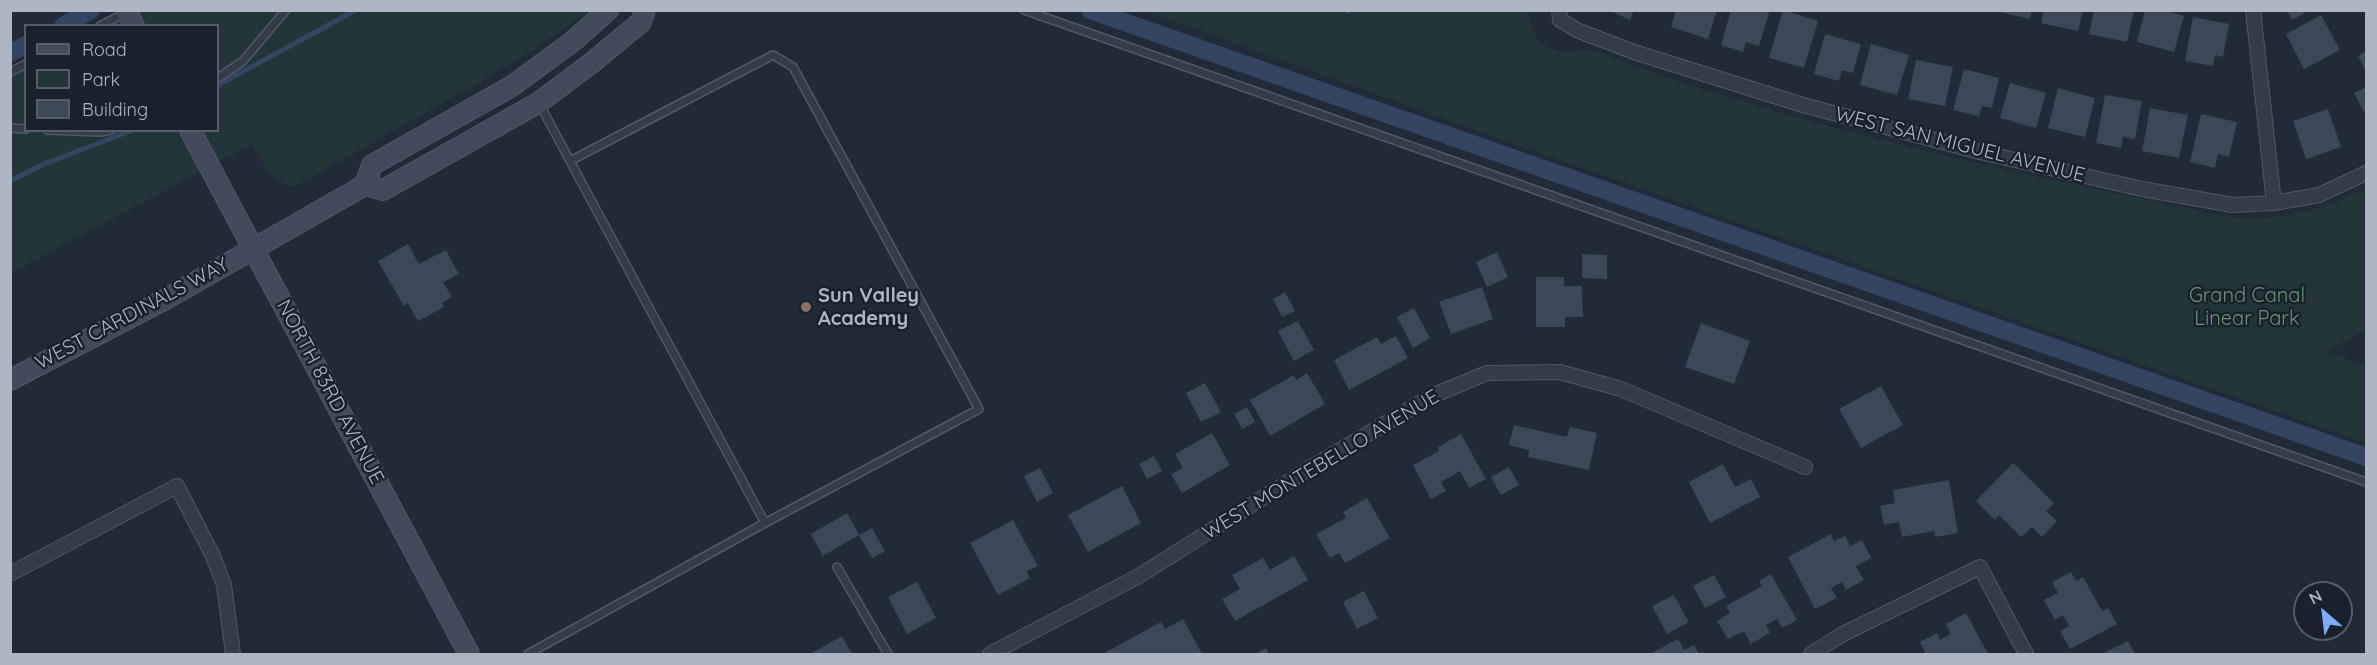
<!DOCTYPE html>
<style>
body{margin:0}
#map{position:relative;width:2377px;height:665px;overflow:hidden;background:#202a38;font-family:Quicksand,sans-serif}
canvas{display:block}
.frame{position:absolute;inset:0;border:12px solid #aeb6c5;pointer-events:none}
.legend{position:absolute;left:24px;top:24px;width:195px;height:108px;box-sizing:border-box;background:#19212d;border:2px solid #555d6a;margin:0;padding:8px 10px;list-style:none;font-size:18px;color:#aeb6c5}
.legend li{display:flex;align-items:center;gap:12px;height:30px}
.legend b{width:30px;border:2px solid #555d6a}
.north{position:absolute;left:2293px;top:581px;width:60px;height:60px;box-sizing:border-box;background:#19212d;border:2px solid #555d6a;border-radius:50%;rotate:332deg;font-size:16px;font-weight:700;line-height:24px;text-align:center;color:#aeb6c5}
.north::after{content:'';display:block;margin:auto;width:21px;height:27px;background:#7facfa;clip-path:polygon(50% 0,100% 100%,50% 72%,0 100%)}
</style>
<div id="map">
<canvas width="2377" height="665"></canvas>
<div class="frame"></div>
<ul class="legend">
<li><b style="height:8px;background:#414b5c"></b>Road</li>
<li><b style="height:16px;background:#223639"></b>Park</li>
<li><b style="height:16px;background:#3c4858"></b>Building</li>
</ul>
<div class="north">N</div>
</div>
<script>
const c = document.querySelector('canvas').getContext('2d');
c.lineJoin = 'round';
function fillPath(path, color) {
  c.fillStyle = color;
  c.fill(path, 'evenodd');
}
function strokePath(path, color, width, dash) {
  c.strokeStyle = color;
  c.lineWidth = width;
  c.lineCap = dash ? 'butt' : 'round';
  c.setLineDash(dash || []);
  c.stroke(path);
}
function write(font, color, halo, rows, align = 'center') {
  c.font = font + ' Quicksand,sans-serif';
  c.lineWidth = 5;
  c.setLineDash([]);
  c.textBaseline = 'middle';
  c.strokeStyle = halo;
  c.fillStyle = color;
  for (const [text, x, y, turn = 0] of rows) {
    c.save();
    c.translate(x, y);
    c.rotate((+turn || 0) * Math.PI / 180);
    c.textAlign = isNaN(turn) ? turn : align;
    if (halo) c.strokeText(text, 0, 0);
    c.fillText(text, 0, 0);
    c.restore();
  }
}
const green = new Path2D(`
 M129 10 589 11 530 52 475 85 294 187C267 179 265 166 252 144L11 273 10 72 25 64 26 130H218V26L100 25Z
 M1146 11H1529C1528 24 1534 38 1545 46 1559 55 1574 49 1589 50 1599 51 1610 57 1619 60 1817 133 2023 174 2229 217 2281 221 2320 212 2366 188V329L2327 352 2366 366V443L1534 151Z`);
const stream = new Path2D(`
 M1348 11V10
 M218 85 356 10
 M10 181 44 164 133 130`);
const canal = new Path2D(`
 M1090 10 2366 457
 M63 26 91 10
 M10 53 26 45`);
const building = new Path2D(`
 M1608 10H1634L1630 20Z
 M1676 10H1717L1708 39 1671 27Z
 M1731 10H1770L1759 46 1746 42 1743 52 1721 45Z
 M1783 10 1818 21 1804 68 1769 58Z
 M1991 10H2032L2030 19Z
 M2044 10H2083L2078 31 2041 23Z
 M2094 10H2134L2127 42 2089 34Z
 M2145 10H2162L2184 16 2174 52 2137 42Z
 M2287 10H2310L2292 20Z
 M2321 15 2340 50 2304 69 2286 34Z
 M2193 17 2229 24 2223 57 2215 55 2213 66 2185 61Z
 M1825 34 1861 44 1853 73 1842 70 1839 81 1814 74Z
 M1871 44 1909 55 1897 95 1860 85Z
 M2366 51V72L2358 56Z
 M1916 60 1953 67 1945 106 1908 99Z
 M1964 69 1999 78 1992 108 1982 106 1979 116 1953 110Z
 M2010 83 2046 93 2036 128 2000 118Z
 M2366 87V116L2354 93Z
 M2058 88 2095 98 2085 137 2048 128Z
 M2105 95 2142 101 2135 139 2123 137 2121 148 2096 143Z
 M2150 108 2188 115 2179 158 2142 151Z
 M2328 109 2341 147 2306 159 2293 121Z
 M2201 114 2237 122 2229 157 2218 154 2215 168 2190 162Z
 M408 244 419 264 446 250 459 274 443 282 452 297 442 303 444 307 418 321 408 303 404 306 378 261Z
 M1497 252 1508 277 1487 287 1476 262Z
 M1582 254 1607 255V279L1582 278Z
 M1536 277H1564V286H1582L1583 317H1565V327H1536Z
 M1482 287 1493 319 1451 334 1439 302Z
 M1285 292 1295 311 1282 317 1273 299Z
 M1414 308 1430 338 1413 348 1397 317Z
 M1298 321 1314 350 1294 361 1278 331Z
 M1701 323 1750 341 1734 384 1685 367Z
 M1396 336 1408 358 1349 390 1334 360 1377 337 1381 344Z
 M1307 373 1325 404 1270 436 1250 400 1294 375 1296 380Z
 M1205 383 1221 412 1201 422 1186 393Z
 M1881 386 1903 425 1861 448 1839 409Z
 M1247 407 1255 422 1242 429 1234 414Z
 M1514 425 1567 437 1570 427 1597 433 1589 470 1528 457 1529 450 1509 445Z
 M1212 433 1230 465 1182 493 1171 474 1183 468 1175 454Z
 M1461 434 1486 479 1469 488 1460 471 1441 482 1446 491 1431 499 1413 465 1439 451 1438 447Z
 M1154 456 1162 471 1147 479 1139 464Z
 M2013 463 2054 503 2046 511 2057 521 2042 537 2032 527 2021 537 1999 515 1995 520 1976 501Z
 M1723 464 1735 487 1751 479 1760 497 1710 523 1689 482Z
 M1509 467 1519 485 1501 495 1491 477Z
 M1040 468 1053 493 1037 502 1024 476Z
 M1949 480 1958 533 1935 537 1934 531 1902 537 1899 522 1884 525 1880 506 1895 503 1893 490Z
 M1122 486 1141 523 1088 552 1068 515Z
 M1367 498 1390 538 1345 563 1339 553 1330 558 1316 534 1346 518 1343 512Z
 M847 513 859 535 872 528 885 551 872 558 859 535 823 556 811 534Z
 M1013 520 1038 566 1027 571 1030 578 998 595 970 543Z
 M1831 534 1834 541 1845 536 1850 546 1862 540 1871 558 1856 566 1864 580 1846 590 1842 582 1831 588 1837 598 1815 609 1788 557Z
 M1294 556 1308 580 1235 621 1222 599 1240 589 1232 575 1263 558 1270 570Z
 M2071 572 2076 581 2083 577 2102 611 2108 608 2117 624 2070 649 2060 631 2069 626 2063 615 2055 620 2044 600 2058 593 2052 582Z
 M1771 574 1797 620 1782 628 1777 619 1766 625 1770 633 1751 644 1744 631 1728 639 1717 621 1730 613 1726 606 1762 586 1759 581Z
 M1714 575 1726 597 1705 608 1693 586Z
 M917 582 936 618 907 634 888 597Z
 M1364 591 1378 618 1357 629 1343 602Z
 M1674 595 1689 622 1667 634 1652 606Z
 M1966 613 1988 654H1926L1920 642 1937 633 1940 640 1951 634 1946 624Z
 M1183 619 1202 654H1107L1106 652 1161 622 1165 629Z
 M842 636 852 654H810Z
 M1678 639 1684 650 1694 645 1699 654H1650Z
 M2128 641 2135 654H2102Z
 M1266 648 1269 654H1255Z`);
const service = new Path2D(`
 M1024 10 2366 482
 M100 26 125 13
 M10 72 26 64
 M218 78 243 61 286 10
 M540 105 570 161
 M10 128 26 129
 M48 130 101 132 111 130
 M837 567 888 654
 M528 654 765 523 979 409 793 67 773 55 570 161 765 523`);
const minor = new Path2D(`
 M1559 10 1560 20 1579 31 1634 52 1803 105 1980 152 2142 189 2233 205 2274 203 2319 195 2366 173
 M2253 10 2274 203
 M10 574 177 486 213 556 224 585 233 654
 M990 654 1139 576 1310 468 1432 396 1487 373 1560 372 1621 389 1805 467
 M1811 654 1843 634 1980 567 2026 654`);
const secondary = new Path2D(`
 M126 10 134 26
 M190 130 469 654
 M365 185 383 190 538 103 594 61 641 22 645 10
 M10 380 164 300 365 185 372 165 512 86 572 42 608 10`);
const markers = [
 [806,307,6,"#8d6e63"]
];
const streetNames = [
 ["WEST SAN MIGUEL AVENUE",1960,145,14],
 ["WEST CARDINALS WAY",132,314,-28],
 ["NORTH 83RD AVENUE",330,392,62],
 ["WEST MONTEBELLO AVENUE",1321,465,-31]
];
const poiNames = [
 ["Sun Valley",818,296],
 ["Academy",818,319]
];
const parkNames = [
 ["Grand Canal",2247,296],
 ["Linear Park",2247,319]
];
fillPath(green, '#223639');
strokePath(stream, '#334561', 5);
strokePath(canal, '#334561', 18);
fillPath(building, '#3c4858');
strokePath(service, '#515966', 10);
strokePath(minor, '#515966', 16);
strokePath(secondary, '#515966', 22);
strokePath(service, '#343c49', 7);
strokePath(minor, '#343c49', 14);
strokePath(secondary, '#414b5c', 20);
for (const [x, y, r, color] of markers) {
  const dot = new Path2D();
  dot.arc(x, y, r, 0, 2 * Math.PI);
  c.fillStyle = color;
  c.fill(dot);
  strokePath(dot, '#19212d', 2);
}
write('20px', '#aeb6c5', '#19212d', streetNames);
write('bold 20px', '#aeb6c5', '#19212d', poiNames, 'left');
write('20px', '#659671', '#19212d', parkNames);
</script>
